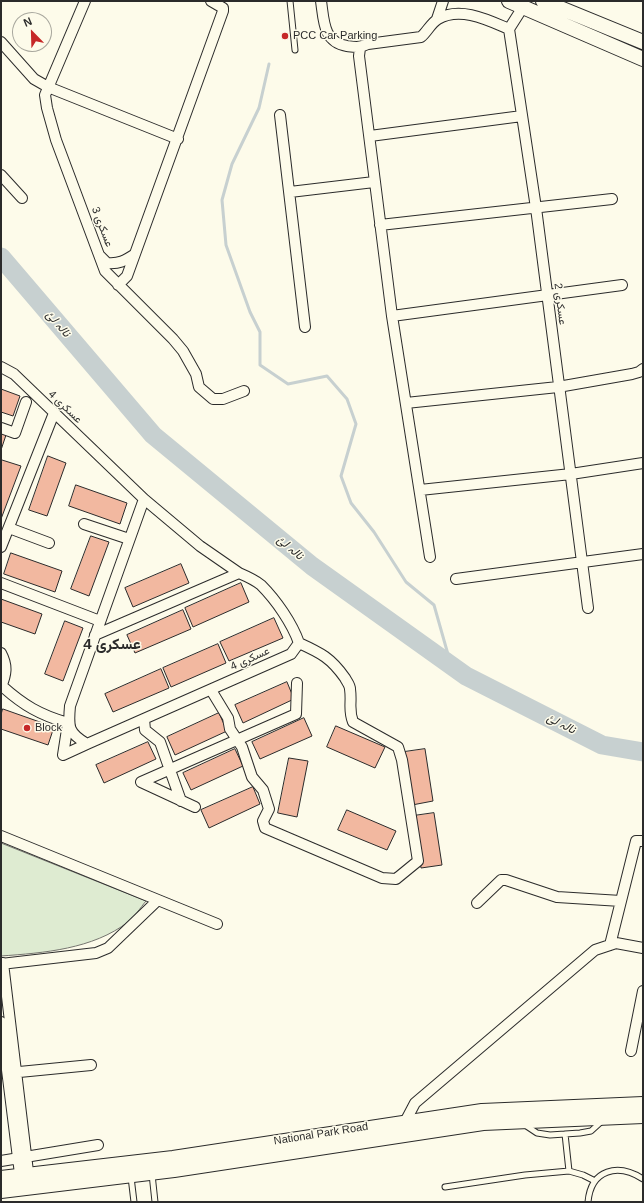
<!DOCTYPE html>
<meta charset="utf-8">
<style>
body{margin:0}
#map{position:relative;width:644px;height:1203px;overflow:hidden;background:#fdfbea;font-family:Helvetica,sans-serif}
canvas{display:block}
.frame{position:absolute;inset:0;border:2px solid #2b2b2b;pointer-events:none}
.north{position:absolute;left:12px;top:12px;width:40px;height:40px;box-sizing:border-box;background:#fdfbea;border:1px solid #a9a89e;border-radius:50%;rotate:337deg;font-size:11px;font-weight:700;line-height:16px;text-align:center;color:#2b2b2b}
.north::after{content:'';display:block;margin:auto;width:14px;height:18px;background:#c62828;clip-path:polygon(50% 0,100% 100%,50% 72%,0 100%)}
</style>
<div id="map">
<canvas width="644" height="1203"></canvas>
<div class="frame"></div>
<div class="north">N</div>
</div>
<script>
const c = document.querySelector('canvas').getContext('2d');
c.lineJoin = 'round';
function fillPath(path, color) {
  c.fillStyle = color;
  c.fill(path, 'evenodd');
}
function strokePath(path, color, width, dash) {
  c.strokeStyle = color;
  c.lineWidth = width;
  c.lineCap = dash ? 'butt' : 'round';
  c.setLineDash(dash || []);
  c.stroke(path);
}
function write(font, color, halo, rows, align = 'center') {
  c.font = font + ' Helvetica,Vazirmatn,sans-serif';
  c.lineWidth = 3;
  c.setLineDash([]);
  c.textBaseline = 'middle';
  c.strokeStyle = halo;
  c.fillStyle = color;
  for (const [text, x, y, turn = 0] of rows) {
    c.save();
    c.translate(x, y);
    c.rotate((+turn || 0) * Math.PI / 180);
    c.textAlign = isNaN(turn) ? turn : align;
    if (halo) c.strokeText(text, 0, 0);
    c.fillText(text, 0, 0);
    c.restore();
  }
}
const green = new Path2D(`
 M1 843 146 901C140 908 135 917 128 922 93 949 44 953 1 956Z`);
const stream = new Path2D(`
 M269 64 259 108 232 164 222 200 226 245 250 312 260 332V365L288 384 327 376 347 399 356 424 341 476 351 503 374 532 406 582 434 605 451 665`);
const river = new Path2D(`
 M1 257 153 435 312 566 466 676 602 745 643 752`);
const building = new Path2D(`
 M1 389 20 396 13 416 1 412Z
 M1 433 6 435 1 450Z
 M48 456 66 463 47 516 29 510Z
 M2 460 21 466 1 519V463Z
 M76 485 127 503 120 524 69 506Z
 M91 536 109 542 89 596 71 589Z
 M11 553 62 571 55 592 4 574Z
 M181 564 189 583 133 607 125 588Z
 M241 583 249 602 193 627 185 608Z
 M1 599 42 614 35 634 1 622Z
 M183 610 191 629 135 653 127 635Z
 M274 618 283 638 229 661 220 642Z
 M65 621 83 628 63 681 45 674Z
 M218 644 226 663 171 687 163 668Z
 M161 669 169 688 113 712 105 694Z
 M287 682 294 699 243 723 235 705Z
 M3 709 54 727 48 745 1 729V715Z
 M219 713 227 731 175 755 167 737Z
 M304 718 312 736 260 759 252 742Z
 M336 726 385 747 375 768 327 747Z
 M148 742 156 759 104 783 96 765Z
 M235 749 243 766 191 790 183 773Z
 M425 749 433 801 412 805 404 752Z
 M289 758 308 761 297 817 278 813Z
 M253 787 260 804 209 828 201 810Z
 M347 810 396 831 387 850 338 830Z
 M434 813 442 865 421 868 413 816Z`);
const lane = new Path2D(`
 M290 1 295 50
 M525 1125 537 1133 550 1135 580 1133 591 1131 602 1121
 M565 1134 569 1171
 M152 1174 155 1202
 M131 1177 134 1202
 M445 1187 525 1175 569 1171 583 1175 595 1181
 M588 1202C591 1169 618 1163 643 1179`);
const street = new Path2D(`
 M85 1 45 95 47 108 56 140 105 271 173 339 183 351 196 374 199 387 213 399H223L244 391
 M321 1C324 21 323 42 347 46 355 47 360 48 368 44L421 37C427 32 431 23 438 19 460 6 488 20 509 29
 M523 7 509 29 536 208 588 608
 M437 19 443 1
 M1 42 34 79 48 87 178 139
 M360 48 359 56 392 316 430 557
 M280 115 305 327
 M370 136 522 116
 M1 175 22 198
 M290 192 374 182
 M380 225 612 199
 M100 256 107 263C119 264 125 261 135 254
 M118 285 127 276 223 11V8L211 1
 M392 316 622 285
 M1 367 14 374 144 499 70 706C68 727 68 733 87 744L291 654 299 643C292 623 276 600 261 585 255 580 246 576 239 573L95 635
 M406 403 558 387 632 374 639 372 643 369
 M1 428 15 433 26 402
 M420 490 571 474 643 463
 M144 499 200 546 239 573
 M84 524 129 539
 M9 528 49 543
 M1 547 54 413
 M456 579 643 554
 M1 583 100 621
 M1 653C8 666 6 675 1 687
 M2 686C23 705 40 715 68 723L63 755 87 744
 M211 690 228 718 230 729 242 747 252 777 263 790 269 809 263 821 265 828 382 878 396 879 418 861 402 760 398 747 353 722C348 709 352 703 350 689 350 685 347 682 345 678 331 658 321 653 299 643
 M144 719 145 730 160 742 181 801
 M195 807 141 782 296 714 297 683
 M1 836 217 924
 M477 903 501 880H506L557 897 621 901
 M610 945 636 841H643
 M3 963 29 1180
 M1 964 96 953 108 948 158 900
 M1 1022 21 1182
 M631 1051 643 991
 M9 1073 91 1065
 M405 1122 415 1103 595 950 616 943 643 948
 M1 1161 98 1145`);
const secondary = new Path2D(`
 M509 1 643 59
 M543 1 643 42
 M1 1178 173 1158 482 1111 643 1104
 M1 1191 174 1170 483 1123 643 1116`);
const markers = [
 [285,36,4,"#c62828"],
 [27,728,4,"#c62828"]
];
const poiNames = [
 ["PCC Car Parking",293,36],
 ["Block",35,728]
];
const streetNames = [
 ["عسکری 3",102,227,69],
 ["عسکری 2",560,304,83],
 ["عسکری 4",65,407,44],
 ["عسکری 4",250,659,-24],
 ["National Park Road",321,1134,-9]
];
const waterNames = [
 ["نالہ لئ",58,324,49],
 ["نالہ لئ",290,548,40],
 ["نالہ لئ",561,724,27]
];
const districtNames = [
 ["عسکری 4",112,645]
];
fillPath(green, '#deebd1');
strokePath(green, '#74746e', 1);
strokePath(stream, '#c7d0d0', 3);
strokePath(river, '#c7d0d0', 19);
fillPath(building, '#f2b8a0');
strokePath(building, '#2b2b2b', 1);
strokePath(lane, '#2b2b2b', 7);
strokePath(street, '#2b2b2b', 12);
strokePath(secondary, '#2b2b2b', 16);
strokePath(lane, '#fdfbea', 5);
strokePath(street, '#fdfbea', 10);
strokePath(secondary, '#fdfbea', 14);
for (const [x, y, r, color] of markers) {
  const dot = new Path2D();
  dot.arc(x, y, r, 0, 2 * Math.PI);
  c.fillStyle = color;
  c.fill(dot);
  strokePath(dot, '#fdfbea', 1.5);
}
write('11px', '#2b2b2b', '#fdfbea', poiNames, 'left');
write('11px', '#2b2b2b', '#fdfbea', streetNames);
write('italic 12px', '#2b2b2b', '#fdfbea', waterNames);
write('bold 15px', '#2b2b2b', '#fdfbea', districtNames);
</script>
